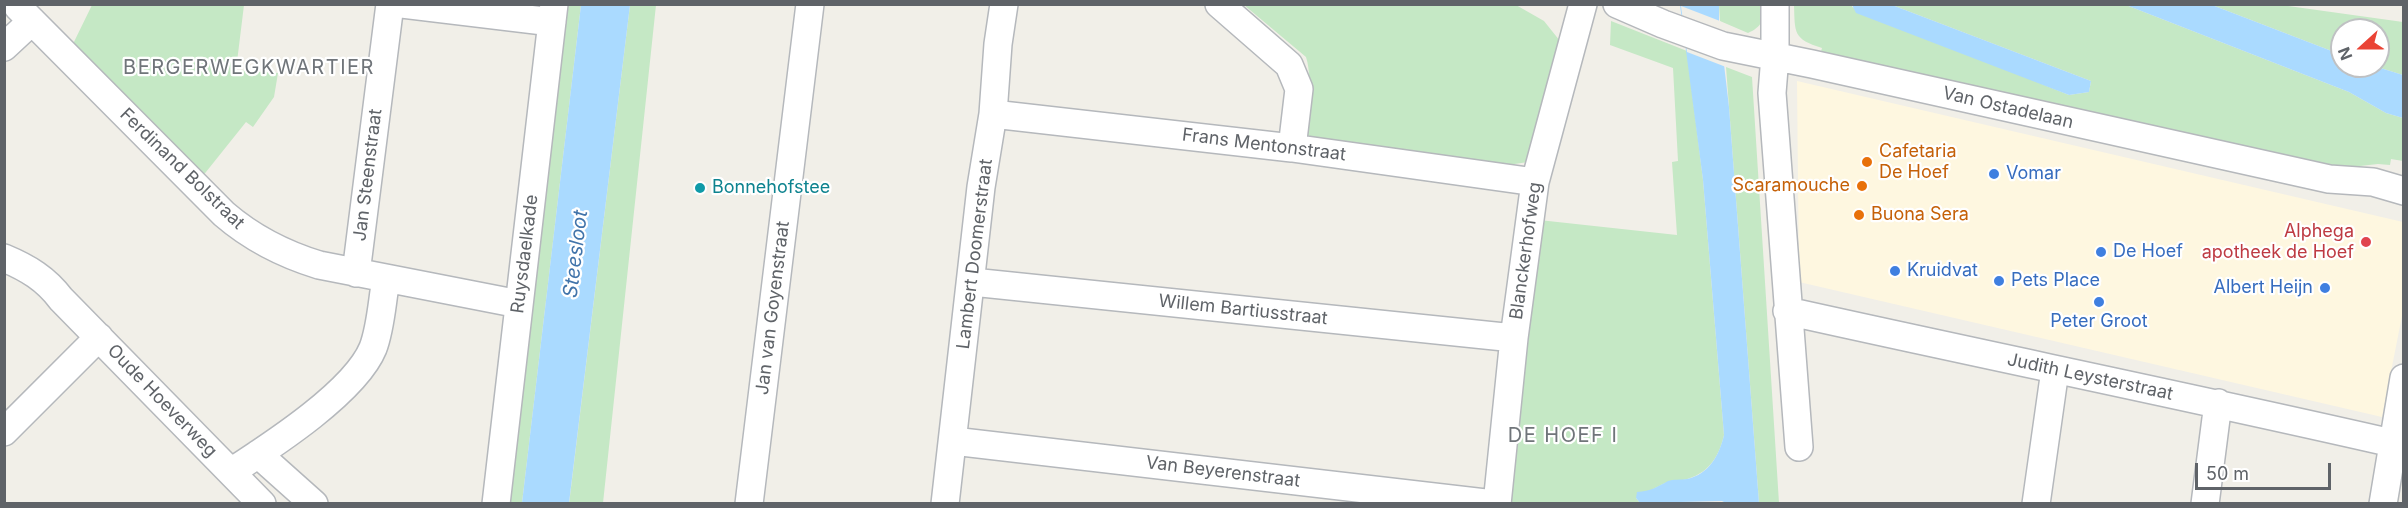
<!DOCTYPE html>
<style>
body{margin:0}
#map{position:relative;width:2408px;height:508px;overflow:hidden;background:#f1efe8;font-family:Inter,sans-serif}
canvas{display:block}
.frame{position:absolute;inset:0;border:6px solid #5f6368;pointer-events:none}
.north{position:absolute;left:2330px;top:18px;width:60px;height:60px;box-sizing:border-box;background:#fff;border:2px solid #bfc1c3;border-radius:50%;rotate:249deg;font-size:16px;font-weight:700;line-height:24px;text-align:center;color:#5f6368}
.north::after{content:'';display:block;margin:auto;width:21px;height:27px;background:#ea4335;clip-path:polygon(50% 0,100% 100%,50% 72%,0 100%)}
.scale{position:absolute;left:2195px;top:463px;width:136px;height:27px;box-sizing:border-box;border:3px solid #5f6368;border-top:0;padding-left:8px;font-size:18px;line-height:21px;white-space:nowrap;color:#5f6368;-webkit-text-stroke:4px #fff;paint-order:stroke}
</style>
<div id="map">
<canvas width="2408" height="508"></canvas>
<div class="frame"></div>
<div class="north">N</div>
<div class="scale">50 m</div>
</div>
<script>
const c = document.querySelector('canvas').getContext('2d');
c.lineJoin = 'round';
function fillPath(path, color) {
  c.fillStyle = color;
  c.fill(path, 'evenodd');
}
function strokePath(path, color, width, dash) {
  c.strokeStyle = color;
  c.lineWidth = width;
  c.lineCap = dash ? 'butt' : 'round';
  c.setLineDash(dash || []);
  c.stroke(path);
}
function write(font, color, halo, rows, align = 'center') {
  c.font = font + ' Inter,sans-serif';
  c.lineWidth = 4.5;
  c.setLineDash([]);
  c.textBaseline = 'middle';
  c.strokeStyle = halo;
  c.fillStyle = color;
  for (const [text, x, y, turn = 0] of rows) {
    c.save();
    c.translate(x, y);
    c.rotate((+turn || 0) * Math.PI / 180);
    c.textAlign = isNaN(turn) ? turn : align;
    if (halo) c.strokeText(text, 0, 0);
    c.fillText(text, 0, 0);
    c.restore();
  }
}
const commercial = new Path2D(`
 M1797 81 2403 222V311L2382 417 1799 282Z`);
const green = new Path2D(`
 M92 5H244L236 70 278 73 274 97 253 127 246 122 202 177 71 48Z
 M566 5H581L522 503 506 504Z
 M630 5H656L603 503 569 504Z
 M1244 5H1516L1544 21 1560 41 1528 162 1508 165 1308 141C1300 113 1315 85 1306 57Z
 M1719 5H1767C1764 19 1762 27 1748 33L1720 21Z
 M1794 5H1852V7L2069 95 2089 92 2091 81 1892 5H2126L2349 92 2386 113 2403 118V161L2391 159 2390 165 2378 164 2333 169 1820 55 1822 48C1793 39 1795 33 1794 5Z
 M2212 5H2281L2403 22V75L2374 66H2378V30H2342V55Z
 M1611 21 1687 51 1703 180 1724 435C1719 458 1707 475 1683 480 1677 481 1670 481 1665 483 1655 488 1646 493 1636 498L1640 503 1506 504 1539 220 1677 235 1672 162 1678 161 1673 68 1610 45Z
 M1726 67 1752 77 1779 503H1759Z`);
const water = new Path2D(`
 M581 5H630L569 503H522Z
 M1680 5H1719V22L1729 107 1759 503H1726L1722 501 1640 503 1636 498 1637 492C1651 491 1657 487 1668 481 1673 479 1681 480 1687 479 1709 474 1719 456 1724 435L1703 180Z
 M1852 5H1892L2091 81 2089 92 2069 95 1856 13Z
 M2126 5H2212L2342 55V66H2374L2403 75V118L2386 113 2349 92Z`);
const pier = new Path2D(`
 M1681 6 1720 21 1726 67 1687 52Z`);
const minor = new Path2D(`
 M402 4 552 22
 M1219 4 1289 65 1299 89 1292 148
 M1617 4 1663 24 1723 46 1812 64 2329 179 2373 182 2404 191
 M1775 4V56L1772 93 1799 447
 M18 7 224 214C253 239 283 254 319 265L519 304
 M4 47 32 21
 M993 114 1292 148 1535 182
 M4 258C28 268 46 279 61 299L262 504
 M356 273 390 4
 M972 282 1514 338
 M1787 311C1989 356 2191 397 2392 443
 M4 432 99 337
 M953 441 1494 504
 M258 454 314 504
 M231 472C271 446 355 392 373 348 381 327 382 301 386 279
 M496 504 554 4
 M749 504 810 4
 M945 504 981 187 993 114 998 44 1004 4
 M1497 504 1514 338 1535 182 1583 4
 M2036 504 2055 370
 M2205 504 2218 403
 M2383 504 2404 378`);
const markers = [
 [1867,162,6,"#e8710a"],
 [1994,174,6,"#3f7fe0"],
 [1862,186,6,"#e8710a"],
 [700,188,6,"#0f9aa8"],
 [1859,215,6,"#e8710a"],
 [2366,242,6,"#e0444e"],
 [2101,252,6,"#3f7fe0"],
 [1895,271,6,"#3f7fe0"],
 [1999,281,6,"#3f7fe0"],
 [2325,288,6,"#3f7fe0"],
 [2099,302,6,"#3f7fe0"]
];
const streetNames = [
 ["Van Ostadelaan",2008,108,13],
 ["Frans Mentonstraat",1264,145,7],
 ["Ferdinand Bolstraat",182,169,44],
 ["Jan Steenstraat",368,175,-83],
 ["Blanckerhofweg",1526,251,-82],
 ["Ruysdaelkade",525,254,-83],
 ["Lambert Doomerstraat",975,254,-83],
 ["Jan van Goyenstraat",773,308,-83],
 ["Willem Bartiusstraat",1243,310,6],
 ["Judith Leysterstraat",2090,377,12],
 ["Oude Hoeverweg",162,401,46],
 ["Van Beyerenstraat",1223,472,7]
];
const foodNames = [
 ["Cafetaria",1879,152],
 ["De Hoef",1879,173],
 ["Scaramouche",1850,186,"right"],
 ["Buona Sera",1871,215]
];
const shopNames = [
 ["Vomar",2006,174],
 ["De Hoef",2113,252],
 ["Kruidvat",1907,271],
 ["Pets Place",2011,281],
 ["Albert Heijn",2313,288,"right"],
 ["Peter Groot",2099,322,"center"]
];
const cultureNames = [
 ["Bonnehofstee",712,188]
];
const healthNames = [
 ["Alphega",2354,232],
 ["apotheek de Hoef",2354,253]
];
const neighbourhoodNames = [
 ["BERGERWEGKWARTIER",249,68],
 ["DE HOEF I",1563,436]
];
const waterNames = [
 ["Steesloot",576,254,-83]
];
fillPath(commercial, '#fef7e0');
fillPath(green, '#c5e8c5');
fillPath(water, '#aadaff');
fillPath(pier, '#f1efe8');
strokePath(minor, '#b5b8bc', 30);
strokePath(minor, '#fff', 27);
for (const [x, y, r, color] of markers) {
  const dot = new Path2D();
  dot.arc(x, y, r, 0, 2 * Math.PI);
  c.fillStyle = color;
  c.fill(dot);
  strokePath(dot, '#fff', 2);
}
write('18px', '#5f6368', '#fff', streetNames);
write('18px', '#c56008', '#fff', foodNames, 'left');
write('18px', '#366cbe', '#fff', shopNames, 'left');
write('18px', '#0d838f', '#fff', cultureNames, 'left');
write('18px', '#be3a42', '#fff', healthNames, 'right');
c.letterSpacing = '1.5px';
write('20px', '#70757a', '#fff', neighbourhoodNames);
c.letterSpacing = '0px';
write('italic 20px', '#4174aa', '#fff', waterNames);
</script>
